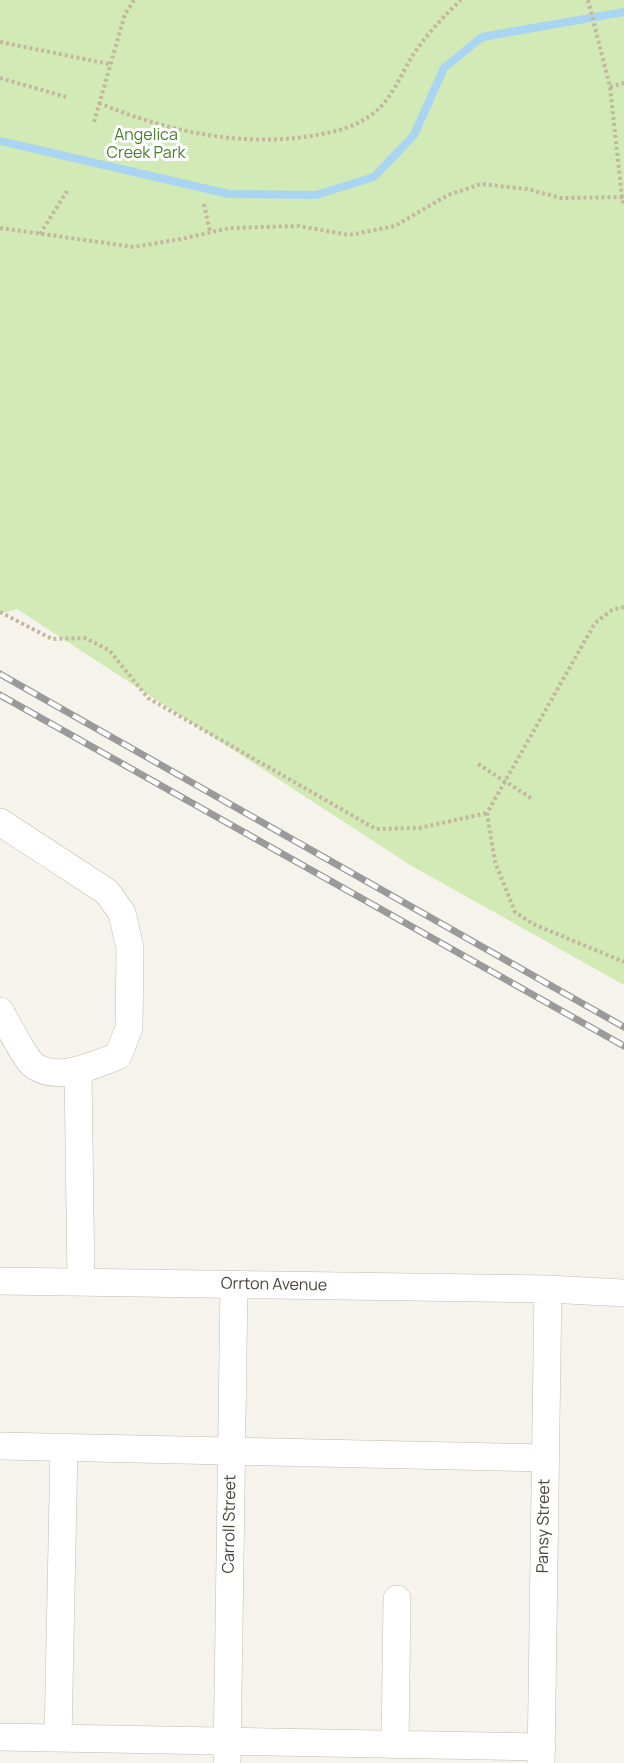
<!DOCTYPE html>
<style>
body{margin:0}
canvas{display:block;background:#f6f3ec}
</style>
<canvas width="624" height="1763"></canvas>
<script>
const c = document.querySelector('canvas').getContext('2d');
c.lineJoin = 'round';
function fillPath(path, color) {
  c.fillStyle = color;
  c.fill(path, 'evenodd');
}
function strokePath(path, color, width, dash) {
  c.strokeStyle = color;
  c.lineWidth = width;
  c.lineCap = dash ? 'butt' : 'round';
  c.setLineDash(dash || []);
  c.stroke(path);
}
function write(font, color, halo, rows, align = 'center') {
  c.font = font + ' Manrope,sans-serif';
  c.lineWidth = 6;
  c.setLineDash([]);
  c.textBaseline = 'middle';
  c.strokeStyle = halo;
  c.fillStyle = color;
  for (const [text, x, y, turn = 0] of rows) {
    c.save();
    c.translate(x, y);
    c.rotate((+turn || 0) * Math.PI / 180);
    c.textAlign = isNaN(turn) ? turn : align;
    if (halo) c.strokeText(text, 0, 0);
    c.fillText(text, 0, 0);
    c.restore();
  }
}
const green = new Path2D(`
 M0 0H624V985L410 865 17 609 0 614Z`);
const stream = new Path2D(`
 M0 141 229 194 316 195 374 177 414 135 444 68 482 37 624 12`);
const path = new Path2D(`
 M588 0 610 87 622 197 623 196
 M0 42 109 64
 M0 78 66 97
 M610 87 624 83
 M99 103C168 132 247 149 322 134 341 130 360 125 375 112 393 97 401 74 413 55 426 35 444 16 461 0
 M94 122 125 14 134 0
 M204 204 210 232
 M0 228 134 247 181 239 230 228 299 226 349 235 395 226 448 195 481 184 527 189 561 198 622 197 624 206
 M40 234 67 191
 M624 607 612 610 595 623 487 813 495 862 515 912 533 924 624 962
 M0 612 52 639 85 638 109 650 148 698 376 829 419 828 487 813
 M478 764 531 798`);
const minor = new Path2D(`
 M0 822 107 892 122 913 130 948 129 1028 118 1056C93 1065 56 1084 32 1064 23 1055 8 1024 0 1011
 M78 1070 81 1282
 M0 1281 548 1289 624 1293
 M0 1446 545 1458
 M0 1737 542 1747
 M58 1738 64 1447
 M395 1745 397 1599
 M227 1763 234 1285
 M541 1763 548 1289`);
const rail = new Path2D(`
 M0 674 624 1027
 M0 695 624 1046`);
const parkNames = [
 ["Angelica",146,136],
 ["Creek Park",146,154]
];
const streetNames = [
 ["Orrton Avenue",274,1285,1],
 ["Carroll Street",230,1524,-89],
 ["Pansy Street",544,1526,-89]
];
fillPath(green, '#d2eab5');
strokePath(stream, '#a9d4f2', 8);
strokePath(minor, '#c2bbae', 28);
strokePath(path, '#c4b79f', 4, [3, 3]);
strokePath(minor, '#fff', 27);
strokePath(rail, '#9a9a9a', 7);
strokePath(rail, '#fff', 4.5, [14]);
write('16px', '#4a7f2a', '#fff', parkNames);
write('16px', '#4b4439', '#fff', streetNames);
</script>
